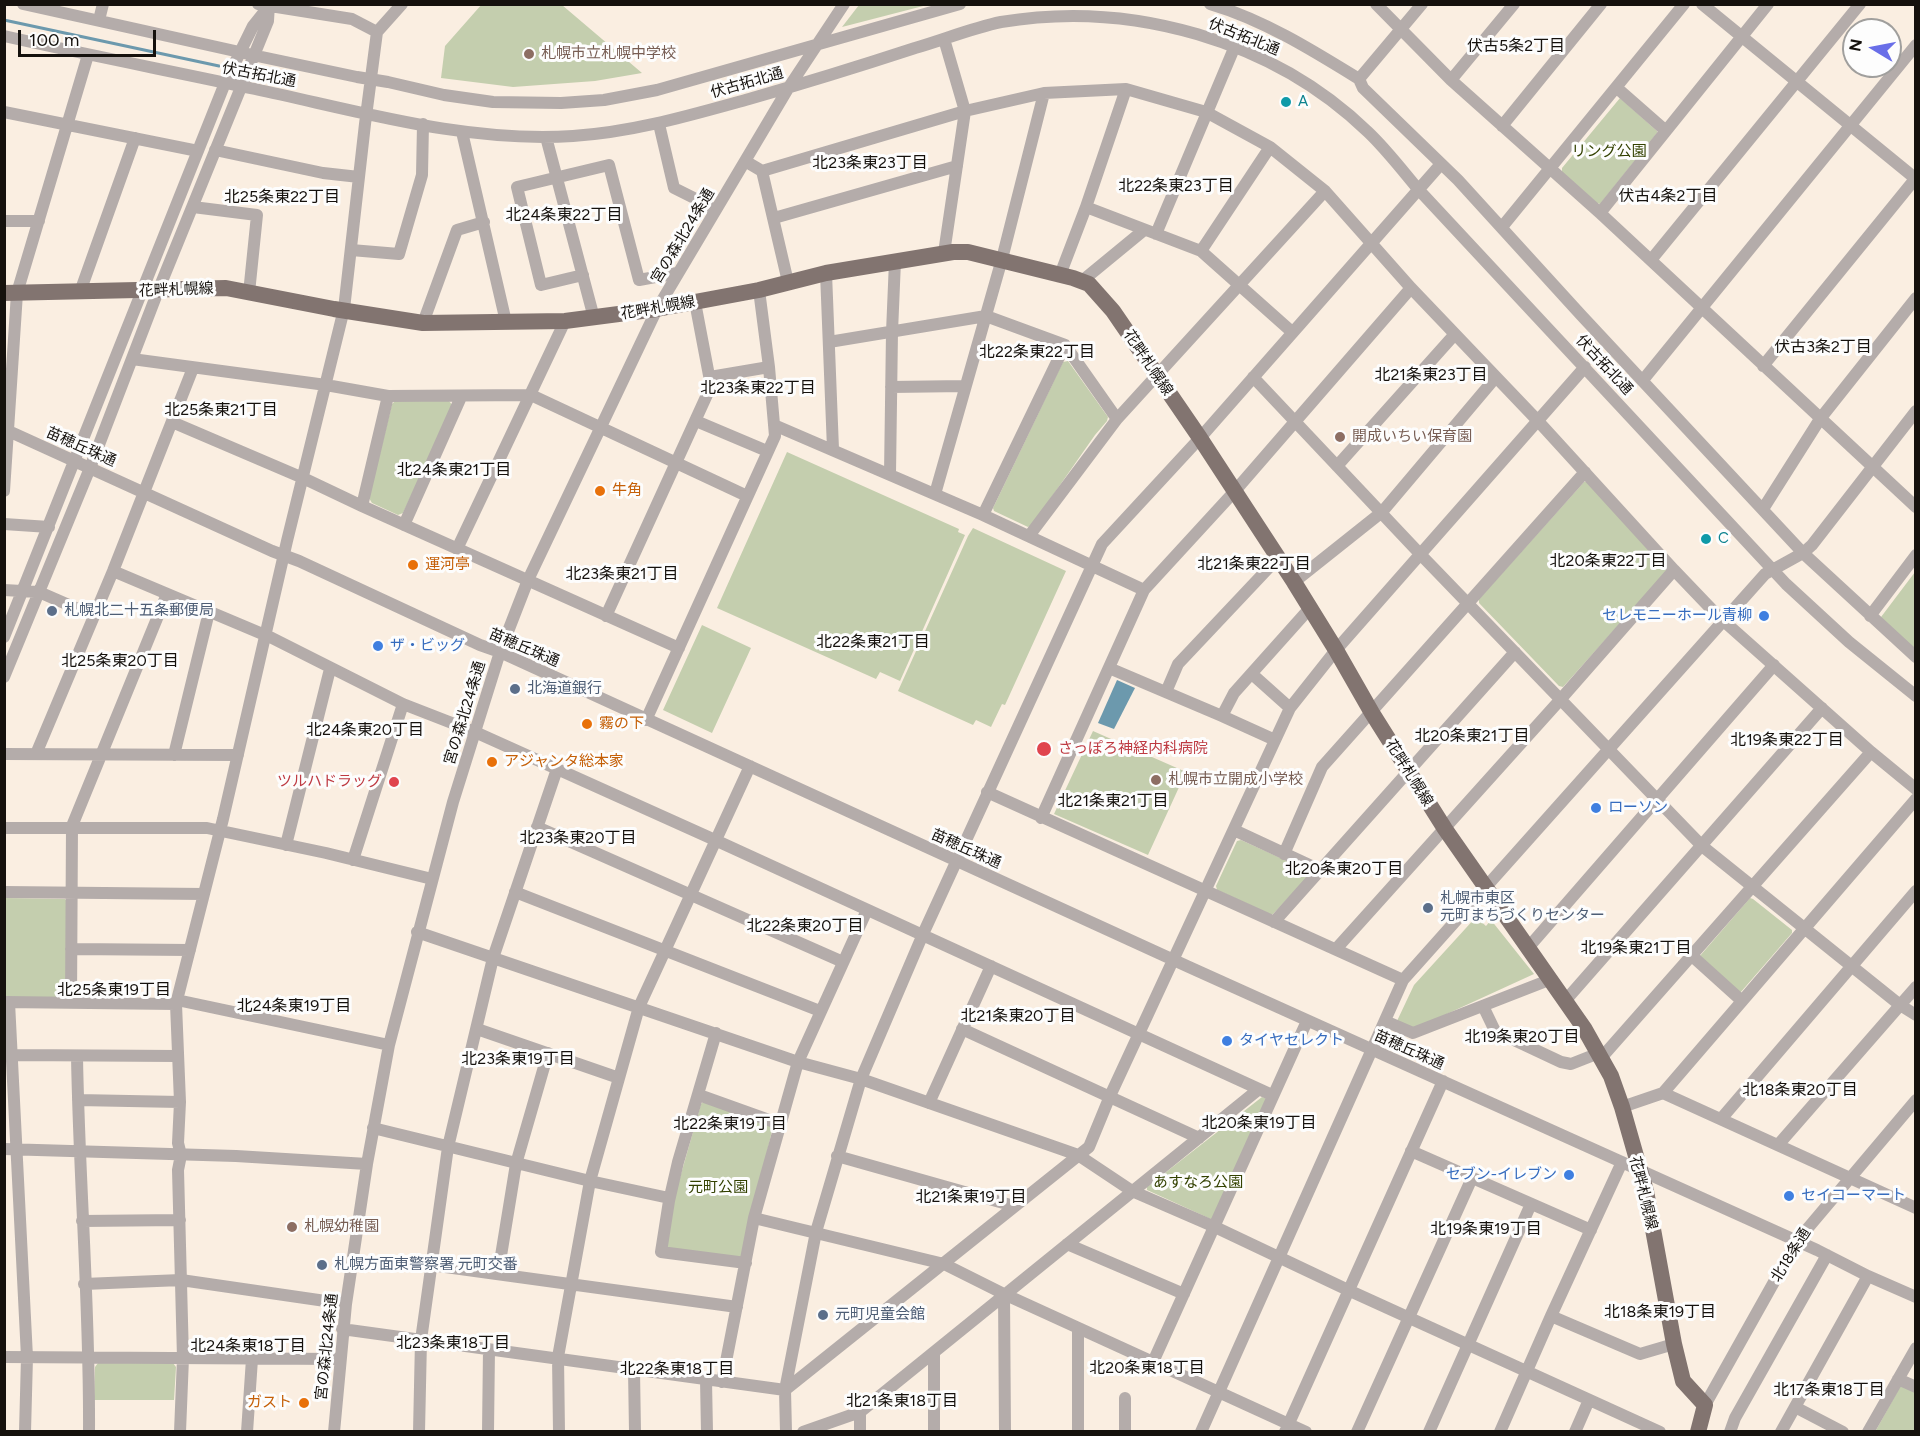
<!DOCTYPE html>
<meta charset="utf-8">
<style>
body{margin:0}
#map{position:relative;width:1920px;height:1436px;overflow:hidden;background:#faeee1;font-family:Figtree,sans-serif}
canvas{display:block}
.frame{position:absolute;inset:0;border:6px solid #15110d;pointer-events:none}
.north{position:absolute;left:1842px;top:18px;width:60px;height:60px;box-sizing:border-box;background:#fdfdfd;border:2px solid #a09f9d;border-radius:50%;rotate:280deg;font-size:16px;font-weight:700;line-height:24px;text-align:center;color:#15110d}
.north::after{content:'';display:block;margin:auto;width:21px;height:27px;background:#696ee8;clip-path:polygon(50% 0,100% 100%,50% 72%,0 100%)}
.scale{position:absolute;left:18px;top:30px;width:138px;height:27px;box-sizing:border-box;border:3px solid #15110d;border-top:0;padding-left:8px;font-size:18px;line-height:21px;white-space:nowrap;color:#15110d;-webkit-text-stroke:4px #fdfdfd;paint-order:stroke}
</style>
<div id="map">
<canvas width="1920" height="1436"></canvas>
<div class="frame"></div>
<div class="north">N</div>
<div class="scale">100 m</div>
</div>
<script>
const c = document.querySelector('canvas').getContext('2d');
c.lineJoin = 'round';
function fillPath(path, color) {
  c.fillStyle = color;
  c.fill(path, 'evenodd');
}
function strokePath(path, color, width, dash) {
  c.strokeStyle = color;
  c.lineWidth = width;
  c.lineCap = dash ? 'butt' : 'round';
  c.setLineDash(dash || []);
  c.stroke(path);
}
function write(font, color, halo, rows, align = 'center') {
  c.font = font + ' Figtree,"Noto Sans JP",sans-serif';
  c.lineWidth = 6;
  c.setLineDash([]);
  c.textBaseline = 'middle';
  c.strokeStyle = halo;
  c.fillStyle = color;
  for (const [text, x, y, turn = 0] of rows) {
    c.save();
    c.translate(x, y);
    c.rotate((+turn || 0) * Math.PI / 180);
    c.textAlign = isNaN(turn) ? turn : align;
    if (halo) c.strokeText(text, 0, 0);
    c.fillText(text, 0, 0);
    c.restore();
  }
}
const green = new Path2D(`
 M482 4 562 5 642 73 595 81 513 87 441 78 445 46Z
 M859 5V4L927 5 842 27Z
 M1620 98 1657 131V133L1600 204 1597 203 1562 172V168Z
 M1068 361 1108 417 1107 421 1095 435 1032 525 1028 527 994 511 993 508 1063 362Z
 M395 401H449L453 406 403 513 398 515 372 503 369 498 392 404Z
 M787 452 959 529 958 532 965 535 900 681 880 672 876 679 717 608Z
 M1584 482H1588L1667 567 1666 572 1563 687 1559 686 1479 603V599Z
 M973 528 1066 571 1005 705 1002 704 991 727 976 720 973 725 898 691 968 536Z
 M1915 572V650L1878 621Z
 M702 625 751 648 712 733 663 710Z
 M1093 731 1186 772 1148 855 1054 814Z
 M1241 840 1307 870 1308 877 1273 914H1270L1217 890 1216 886 1237 841Z
 M5 898 65 899 67 901 66 994 63 997H5Z
 M1750 898 1753 899 1792 930V933L1740 993 1699 957Z
 M1476 917 1486 926 1491 920 1534 974 1414 1029 1397 1021 1414 985Z
 M1262 1097 1267 1099 1213 1220 1147 1190V1187Z
 M703 1102 773 1127 742 1256 740 1258 667 1248 673 1202 701 1104Z
 M98 1363H173L176 1367 174 1400H94L95 1367Z
 M1901 1385 1915 1390V1431L1875 1432Z`);
const water = new Path2D(`
 M1117 680 1135 688 1114 729 1098 723Z`);
const stream = new Path2D(`
 M4 20 219 66`);
const minor = new Path2D(`
 M23 4 262 57 357 77 388 82 444 95 493 102 561 103 604 100 657 90 960 4
 M258 4 352 19 377 32
 M1210 4C1264 20 1312 50 1359 79L1363 88 1458 180 1581 315 1803 553 1916 657
 M1376 4 1451 80 1600 213 1916 507
 M1702 4 1916 179
 M99 20 103 4
 M4 36C88 55 171 71 255 89 359 111 465 143 573 136 634 132 691 115 749 99 805 83 860 66 915 48 943 40 972 28 1001 22 1131 0 1273 40 1368 132 1386 149 1402 170 1418 189L1786 584 1849 642 1916 696
 M944 39 965 111 944 253
 M1359 79 1422 4
 M1451 80 1514 4
 M1617 88 1666 131
 M4 112 198 151
 M659 124 674 188 702 202 715 211
 M1502 126 1601 4
 M462 132 506 322
 M546 137 594 318
 M215 150 323 173 359 177
 M745 161 762 171 965 111 1044 93 1126 89 1206 112 1270 147 1325 191 1411 288 1538 421 1674 570 1718 616 1871 752 1916 789
 M762 171 788 282
 M193 207 257 215 249 293
 M1086 207 1201 251 1292 332
 M1600 213 1768 4
 M774 218 957 166
 M4 221H39
 M1502 227 1684 4
 M1156 234 1235 46
 M351 250 399 254 422 175 423 124
 M1201 251 1270 147
 M1651 260 1860 4
 M826 273 833 449
 M583 275 541 285 517 187 609 165 639 280 677 273
 M1060 275 1086 207 1126 89
 M1082 281 1144 230
 M80 292 135 138
 M423 323 457 230 484 222
 M829 342 986 316 1065 345 1117 419
 M132 359 326 385 388 396 531 395 747 496
 M1763 366 1915 179
 M710 377 769 367
 M1253 377 1421 555 1702 846 1900 1005 1916 1015
 M1643 380 1916 45
 M891 387 965 386
 M696 421 767 451
 M172 422 303 478 362 506 679 648
 M774 425 983 515 1144 590
 M4 429 272 551 299 561 480 645 500 652 1189 967 1817 1250 1868 1276 1916 1297
 M1337 466 1455 334
 M890 474 892 332 895 261
 M4 491 17 293 88 55
 M935 494 1002 259 1044 93
 M362 506 388 396
 M1763 509 1820 419 1916 298
 M983 515 1065 345
 M4 524 49 527
 M404 525 461 397
 M1029 536 1117 419 1325 191
 M457 549 565 321
 M113 571 272 638 403 704 475 732 715 840 1272 1095
 M1294 582 1382 512 1496 377
 M4 590 39 592 94 616
 M606 616 711 386 695 302
 M1870 616 1916 555
 M4 637 225 83 253 26 269 6
 M1109 668 1222 716 1234 693 1310 608
 M1252 674 1290 708
 M4 677 90 468 158 291 268 21 269 4
 M1166 692 1178 664 1278 558
 M1222 716 1275 740
 M646 720 775 436 769 367 759 290
 M4 754 238 755
 M36 754 113 571 193 368
 M174 755 209 612
 M987 792 1403 980
 M1041 818 1144 590 1234 492 1411 288
 M537 827 843 962
 M4 828H207L326 853 432 879
 M1234 830 1320 870
 M286 845 330 669
 M1284 854 1322 767 1585 472
 M353 860 403 704
 M4 892 204 894
 M515 892 820 1011
 M1274 922 1515 652
 M417 932 798 1062 861 1079 1078 1155 1132 1191 1215 1227 1348 1290 1660 1432
 M71 949 190 950
 M1336 949 1560 700 1674 570
 M1527 949 1774 665
 M1691 955 1742 1001
 M177 1000 389 1045
 M1565 1001 1822 708
 M4 1002 176 1004
 M9 1002 27 1357 25 1432
 M71 1003 72 826 167 594
 M1483 1006 1495 1031 1561 1062 1571 1064 1599 1053
 M1385 1021 1413 1033 1549 980
 M477 1029 619 1078
 M962 1029 1199 1138
 M716 1033 678 1162 669 1201 661 1252 746 1263
 M12 1055 177 1056
 M77 1056C79 1181 90 1306 89 1432
 M1602 1057 1871 752
 M1663 1093 1916 1208
 M699 1095 780 1124
 M78 1100 180 1102
 M929 1103 991 966
 M1622 1107 1663 1093 1916 799
 M1721 1119 1916 891
 M373 1128 590 1181 669 1198
 M1778 1145 1916 987
 M4 1149 236 1156 367 1164
 M1411 1151 1591 1230
 M837 1156 1014 1206
 M754 1218 944 1264 1004 1294 1306 1432
 M82 1221 180 1220
 M1067 1244 1184 1294
 M431 1265 737 1307
 M498 1274 516 1164 548 1053
 M84 1284 181 1280 346 1304
 M1004 1294 1005 1432
 M1551 1316 1640 1354 1674 1344
 M342 1329 785 1390 1089 1147 1110 1096 1290 708 1336 650 1585 367
 M934 1352V1432
 M4 1357 340 1359
 M1153 1362 1307 1021
 M634 1370 635 1432
 M1898 1379 1916 1387
 M706 1380 707 1432
 M722 1382 754 1218 798 1062 867 910
 M1705 1405 1797 1241 1916 1100
 M1795 1407 1843 1432
 M860 1412V1432
 M180 1432 183 1358 178 1170 181 1155 178 1143 180 1102 176 1004 223 819 287 541 344 309 365 124 377 32 402 4
 M247 1432 252 1359
 M334 1432 346 1304 367 1164 389 1045 453 802 500 652 528 580 657 309 789 87 844 4
 M419 1432 421 1340 448 1147 493 958 557 769
 M488 1432 489 1349
 M559 1432 558 1357 590 1181 639 1007 750 766
 M786 1432 785 1390 816 1232 861 1079 923 934 1102 544 1200 438 1441 164
 M803 1432 860 1412 1259 1089
 M1078 1432V1328
 M1125 1432V1398
 M1201 1432 1403 980 1765 574 1803 553 1812 545 1916 411
 M1285 1432 1443 1081
 M1357 1432 1472 1178
 M1429 1432 1531 1204
 M1500 1432 1551 1316 1622 1162
 M1575 1432 1589 1400
 M1730 1432 1735 1418 1827 1255
 M1781 1432 1868 1276
 M1868 1432 1916 1348`);
const major = new Path2D(`
 M4 293 226 288 334 309 423 323 565 321 657 309 759 290 826 273 953 252H968L1073 278 1089 284 1113 311 1200 438 1294 582 1336 650 1372 713 1445 829 1584 1028 1611 1076 1622 1107 1646 1191 1674 1344 1683 1381 1705 1405 1698 1432`);
const markers = [
 [529,54,6,"#8d6e63"],
 [1286,102,6,"#0f9aa8"],
 [1340,437,6,"#8d6e63"],
 [600,491,6,"#e8710a"],
 [1706,539,6,"#0f9aa8"],
 [413,565,6,"#e8710a"],
 [52,611,6,"#5c6f8a"],
 [1764,616,6,"#3f7fe0"],
 [378,646,6,"#3f7fe0"],
 [515,689,6,"#5c6f8a"],
 [587,724,6,"#e8710a"],
 [1044,749,8,"#e0444e"],
 [492,762,6,"#e8710a"],
 [1156,780,6,"#8d6e63"],
 [394,782,6,"#e0444e"],
 [1596,808,6,"#3f7fe0"],
 [1428,908,6,"#5c6f8a"],
 [1227,1041,6,"#3f7fe0"],
 [1569,1175,6,"#3f7fe0"],
 [1789,1196,6,"#3f7fe0"],
 [292,1227,6,"#8d6e63"],
 [322,1265,6,"#5c6f8a"],
 [823,1315,6,"#5c6f8a"],
 [304,1403,6,"#e8710a"]
];
const streetNames = [
 ["伏古拓北通",1244,37,22],
 ["伏古拓北通",259,75,11],
 ["伏古拓北通",747,83,-16],
 ["宮の森北24条通",683,236,-59],
 ["花畔札幌線",176,290,-2],
 ["花畔札幌線",658,308,-10],
 ["花畔札幌線",1148,363,56],
 ["伏古拓北通",1604,365,47],
 ["苗穂丘珠通",81,447,24],
 ["苗穂丘珠通",524,648,23],
 ["宮の森北24条通",465,713,-73],
 ["花畔札幌線",1409,773,58],
 ["苗穂丘珠通",966,849,24],
 ["苗穂丘珠通",1409,1050,24],
 ["花畔札幌線",1643,1193,76],
 ["北18条通",1791,1255,-58],
 ["宮の森北24条通",327,1347,-84]
];
const educationNames = [
 ["札幌市立札幌中学校",541,54],
 ["開成いちい保育園",1352,437],
 ["札幌市立開成小学校",1168,780],
 ["札幌幼稚園",304,1227]
];
const cultureNames = [
 ["A",1298,102],
 ["C",1718,539]
];
const parkNames = [
 ["リング公園",1609,152],
 ["あすなろ公園",1198,1183],
 ["元町公園",718,1188]
];
const foodNames = [
 ["牛角",612,491],
 ["運河亭",425,565],
 ["霧の下",599,724],
 ["アジャンタ総本家",504,762],
 ["ガスト",292,1403,"right"]
];
const serviceNames = [
 ["札幌北二十五条郵便局",64,611],
 ["北海道銀行",527,689],
 ["札幌市東区",1440,899],
 ["元町まちづくりセンター",1440,916],
 ["札幌方面東警察署 元町交番",334,1265],
 ["元町児童会館",835,1315]
];
const shopNames = [
 ["セレモニーホール青柳",1752,616,"right"],
 ["ザ・ビッグ",390,646],
 ["ローソン",1608,808],
 ["タイヤセレクト",1239,1041],
 ["セブン-イレブン",1557,1175,"right"],
 ["セイコーマート",1801,1196]
];
const healthNames = [
 ["さっぽろ神経内科病院",1058,749],
 ["ツルハドラッグ",382,782,"right"]
];
const neighbourhoodNames = [
 ["伏古5条2丁目",1516,46],
 ["北23条東23丁目",870,163],
 ["北22条東23丁目",1176,186],
 ["伏古4条2丁目",1668,196],
 ["北25条東22丁目",282,197],
 ["北24条東22丁目",564,215],
 ["伏古3条2丁目",1823,347],
 ["北22条東22丁目",1037,352],
 ["北21条東23丁目",1431,375],
 ["北23条東22丁目",758,388],
 ["北25条東21丁目",221,410],
 ["北24条東21丁目",454,470],
 ["北20条東22丁目",1608,561],
 ["北21条東22丁目",1254,564],
 ["北23条東21丁目",622,574],
 ["北22条東21丁目",873,642],
 ["北25条東20丁目",120,661],
 ["北24条東20丁目",365,730],
 ["北20条東21丁目",1472,736],
 ["北19条東22丁目",1787,740],
 ["北21条東21丁目",1113,801],
 ["北23条東20丁目",578,838],
 ["北20条東20丁目",1344,869],
 ["北22条東20丁目",805,926],
 ["北19条東21丁目",1636,948],
 ["北25条東19丁目",114,990],
 ["北24条東19丁目",294,1006],
 ["北21条東20丁目",1018,1016],
 ["北19条東20丁目",1522,1037],
 ["北23条東19丁目",518,1059],
 ["北18条東20丁目",1800,1090],
 ["北20条東19丁目",1259,1123],
 ["北22条東19丁目",730,1124],
 ["北21条東19丁目",971,1197],
 ["北19条東19丁目",1486,1229],
 ["北18条東19丁目",1660,1312],
 ["北23条東18丁目",453,1343],
 ["北24条東18丁目",248,1346],
 ["北20条東18丁目",1147,1368],
 ["北22条東18丁目",677,1369],
 ["北17条東18丁目",1829,1390],
 ["北21条東18丁目",902,1401]
];
fillPath(green, '#c4ceae');
fillPath(water, '#6c99ad');
strokePath(stream, '#6c99ad', 3);
strokePath(minor, '#b4acaa', 12);
strokePath(major, '#827470', 16);
for (const [x, y, r, color] of markers) {
  const dot = new Path2D();
  dot.arc(x, y, r, 0, 2 * Math.PI);
  c.fillStyle = color;
  c.fill(dot);
  strokePath(dot, '#fdfdfd', 2);
}
write('15px', '#15110d', '#fdfdfd', streetNames);
write('15px', '#785e54', '#fdfdfd', educationNames, 'left');
write('15px', '#0d838f', '#fdfdfd', cultureNames, 'left');
write('15px', '#334100', '#fdfdfd', parkNames);
write('15px', '#c56008', '#fdfdfd', foodNames, 'left');
write('15px', '#4e5e75', '#fdfdfd', serviceNames, 'left');
write('15px', '#366cbe', '#fdfdfd', shopNames, 'left');
write('15px', '#be3a42', '#fdfdfd', healthNames, 'left');
write('16px', '#15110d', '#fdfdfd', neighbourhoodNames);
</script>
